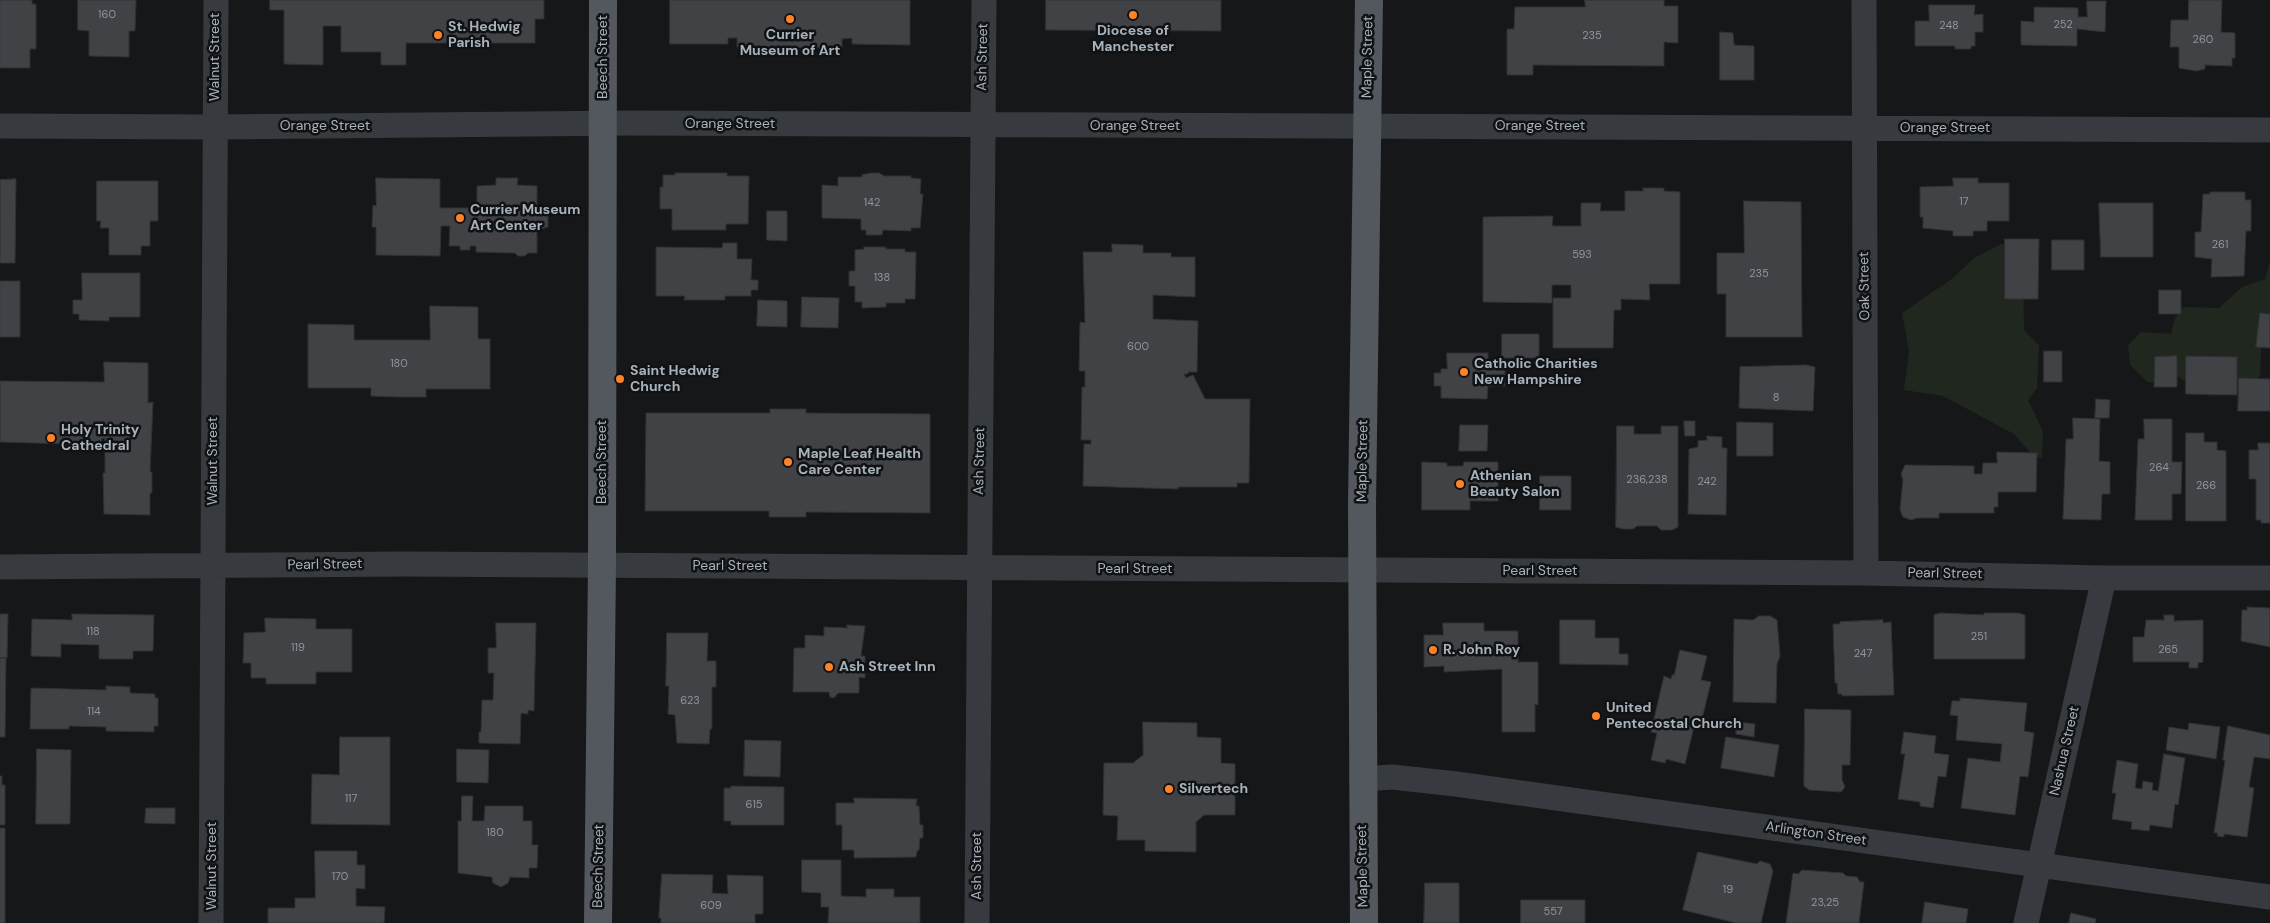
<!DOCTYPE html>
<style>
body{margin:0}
canvas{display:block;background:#161719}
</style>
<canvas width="2270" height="923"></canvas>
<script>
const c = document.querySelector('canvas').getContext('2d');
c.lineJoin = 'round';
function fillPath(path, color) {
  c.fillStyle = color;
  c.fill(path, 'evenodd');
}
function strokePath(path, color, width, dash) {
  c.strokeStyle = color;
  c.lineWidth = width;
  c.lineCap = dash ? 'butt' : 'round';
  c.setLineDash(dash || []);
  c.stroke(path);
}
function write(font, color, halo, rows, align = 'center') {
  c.font = font + ' "DM Sans",sans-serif';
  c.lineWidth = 5;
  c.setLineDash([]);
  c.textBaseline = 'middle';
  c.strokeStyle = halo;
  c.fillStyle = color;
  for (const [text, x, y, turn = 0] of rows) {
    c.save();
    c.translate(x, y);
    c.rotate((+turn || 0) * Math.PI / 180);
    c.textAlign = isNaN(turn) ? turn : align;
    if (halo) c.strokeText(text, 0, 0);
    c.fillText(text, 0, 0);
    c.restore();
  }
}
const green = new Path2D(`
 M2001 244 2012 247 2023 261 2024 330 2039 345 2037 388 2028 400 2043 431 2042 458 2034 457 2014 434 1943 396 1904 390 1909 351 1902 313 1953 278 1974 258Z
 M2270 261V342L2261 349 2260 376C2243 388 2222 402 2201 393 2190 388 2187 379 2171 374L2167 383 2147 382 2130 365 2128 345 2141 332 2171 334 2175 318 2184 307 2219 308 2242 287 2265 279Z`);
const building = new Path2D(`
 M0 0H32V4H36V49H30V68H0Z
 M78 0H136L135 31H129V57L89 56V31L78 30Z
 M270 0H544V19H535V43H406V65H381V52H341V26H323V65L284 64V10H270Z
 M670 0H910V45L852 44V38L842 39V48L737 47V38H728V44H670Z
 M1046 0H1221V31L1046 30Z
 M1585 0H1664V6H1678V43L1664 42V66L1533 65V75H1507V29H1514L1515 7H1585Z
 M2189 0H2222L2221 32 2235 33V58H2232V66L2205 65V69L2196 71 2179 68V47H2170L2171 20H2188Z
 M2087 1H2106L2105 32 2077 29V46L2021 45V21L2034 22V7L2078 8V17H2087Z
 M1929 5H1975L1974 15 1983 14V32H1975V46H1971V49H1955V46H1915V21H1929Z
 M1720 32 1733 33 1734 45 1754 46V80H1720Z
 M675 173H727V176H749L748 224H726V230H672V209H660V187H663V175H675Z
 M871 173H879L884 176H911V178L921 179 920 194H923L920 228H911V231L883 230 882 235H866V230H861V219L822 218V185L838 186V177H862V175Z
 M376 178 440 179V208H477V186L496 185V178H518L517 185 537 186V207L548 210V227L537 230V253H528L525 256H518L515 253 476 252V246H470V250H460V246H449L450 226H441L440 256 376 255V227H372L373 205 376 206Z
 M1953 178H1978V183H2009V221H1987V231H1973V236H1953V231L1923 228V217H1920V187L1953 186Z
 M16 179 15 263H0V180Z
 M97 181H158V221H150V246H141V255H109V228H100L101 221H97Z
 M1643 188H1664V191L1680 192V284H1649L1650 300 1621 299V310H1614L1613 348H1553V298H1571V285H1552V303L1483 302V217L1553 216 1552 226H1581V203H1601L1600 211H1625V191H1643Z
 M2210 192H2245V200H2251V231H2246L2244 276 2211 277 2212 259 2195 257V232H2201L2203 194H2210Z
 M1744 201 1801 202 1802 337H1726V294H1717V253H1744Z
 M2099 203H2153V257H2101Z
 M767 211H787V241L767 240Z
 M2005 239H2039L2038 299H2005Z
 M2052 240H2084V270H2052Z
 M723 243H737V259H752L751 280H758V290H751V296H725V300H684L685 296H656V247L722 248Z
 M1112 244 1143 245V253H1171V257H1195V297L1153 295V319L1198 321 1197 372H1188V374H1184L1186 378 1193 375 1205 399H1250L1249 483H1237V487H1178V489L1083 486 1084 444H1091V440H1081L1082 387H1085V371H1079L1080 322 1085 323 1083 252H1112Z
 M864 247H886V249H905V252H916L915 299H905V303H886V307L862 308V302H855V286H849V271H855V250L864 249Z
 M82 273H140V317H109V321L79 320V314H73V300H82Z
 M0 281H20V337H0Z
 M2159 290H2181V314H2159Z
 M802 297 839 298 838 328 801 327Z
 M758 300 787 301V327L757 326Z
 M430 306 478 307V339H490V389H426V397H399L371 396V388H308V324L354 325V340H430Z
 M2260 313 2270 314V348L2256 347Z
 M1502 334H1539V358H1502Z
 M2044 351H2062V382H2044Z
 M1447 353H1488V368H1505V386H1488L1487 399 1441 398V386H1434V373H1441V369H1447Z
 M2177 356V387H2154L2155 357Z
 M2186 356 2237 357V395L2186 394Z
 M104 362 148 363V403L153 402 150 472H152V493H150V515L104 514 103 473H105V439L102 438 101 445 0 442V381L104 382Z
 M1806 365 1815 367 1813 411 1739 408 1740 367Z
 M2239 378 2270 379V411H2238Z
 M2096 399 2110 400 2109 418H2095Z
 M770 409H806V413L930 414V513L806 512V517H769V511H645L646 413H770Z
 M2073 418 2100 419 2099 461 2110 462V494H2102L2101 520 2063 519 2066 439H2073Z
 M2144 419H2172V462H2182L2181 494H2172V520H2135L2138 439H2144Z
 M1684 421H1695V436H1685Z
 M1737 422 1773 423V456H1737Z
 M1460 425H1488L1487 451H1459Z
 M1617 426H1634V434H1661V426H1678V527L1672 530H1661L1657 526H1637L1633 529H1623L1616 527Z
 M2186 433H2204V442H2217V450L2226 451V521H2186Z
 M1707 436 1722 437V448H1727L1726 515 1688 514 1689 449 1698 447V441L1707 440Z
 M2258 443H2270V523H2261V520H2256V479H2249V450H2258Z
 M1997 452 2037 453 2036 492H1998V507H1994V513H1939V518H1917L1911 520 1903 517 1900 510 1903 480 1901 474 1905 465 1974 466V474H1982L1983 463H1997Z
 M1422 462 1447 463V466H1463L1464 462H1498V501H1470V510H1422Z
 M1540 476H1571V510H1540Z
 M2247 607 2270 608V647L2241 641 2242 610H2247Z
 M1941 613 1984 615V613H2018L2025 615V659H1934V615Z
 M0 614H8L7 658H0Z
 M72 614 154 615 153 651H133V659H99V645L61 644V657L31 656 32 619 72 620Z
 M2164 615H2174V621L2203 620V662L2198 663V668H2189V662H2133V637H2144L2146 620H2164Z
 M1759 616H1770L1777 620 1780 656 1777 664 1776 703 1733 702 1734 619 1753 620Z
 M265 618 316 619V629H352V672H316V684H266V678H251V663H243L244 633 265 632Z
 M1560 620H1595V638H1619V654H1628V665L1560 664Z
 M1883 620V623L1891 622 1894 695 1842 696V694H1838L1837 683H1835L1833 624H1840V622Z
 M496 623H536L534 711 528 710V714L521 713 520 744 479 743V732H481L482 700H493L494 673H488V648H496Z
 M1443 623H1484V631H1518V662H1538V705L1535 704V732H1502V669L1444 672V666L1424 667V635H1443Z
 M847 625 865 626 861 656H865V678L859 677V693H838L834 698 830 697 829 692H793L794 648H805V635L824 636V627L847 628Z
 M667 633H708L707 661H716V687H712V729H710L709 744 677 743 675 715 668 714 669 686H666Z
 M1680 650 1707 656 1701 680 1711 682 1701 723 1695 722 1685 764 1666 759 1665 763 1651 760 1657 733 1651 732 1664 676 1671 679 1672 675H1674Z
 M0 658H6L5 737H0Z
 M106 686 130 687V693L155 694V698H158V726H154V732L106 731V727L69 726V729H30L31 688 106 690Z
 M1960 698 2027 703 2024 731 2034 733 2028 777 2020 776 2015 815 1961 808 1968 758 2000 762 2002 744 1956 740 1958 716 1950 715 1952 701H1960Z
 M1805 709 1851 710 1850 765H1842V780L1845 787 1841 792 1809 790 1804 786Z
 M1143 722 1197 723V737L1221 738V763L1235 764V815H1204L1196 822V852L1145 851V840H1117L1118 816 1103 815 1104 763H1133L1143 755Z
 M1737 722 1755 724 1754 737 1736 734Z
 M2189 723 2220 727 2216 759 2166 750 2169 727 2188 730Z
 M2228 726 2270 735V759L2254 757 2249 787 2254 788 2247 837 2224 834V837L2217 836 2218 833H2214L2225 760H2223Z
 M1904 732 1936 736 1934 753 1949 755 1946 777 1938 776 1933 808 1920 806V802L1898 799 1905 754H1901Z
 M340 737H390V825L311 824 312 774 339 775Z
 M1726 737 1779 745 1774 777 1721 768Z
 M745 740 781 741 780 777 744 776Z
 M37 749 71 750 70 824H36Z
 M457 749 489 750 488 783 457 782Z
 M2164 754 2185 758 2178 805 2175 804 2172 828 2150 825 2149 831 2131 829 2132 822 2112 819 2116 793H2112L2117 760 2138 764 2135 788 2142 789 2143 781 2153 783 2152 790 2158 791Z
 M0 776H2V785H5V825H0Z
 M731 786 784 787V825H731V821H724V788H731Z
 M462 796H473L472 821H484L485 806H523V821H532V845H538L537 868H529V878L510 877 508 883 501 887 493 883 492 877 458 873V821H461Z
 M854 798 917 799 916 806H919L920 825H923V838H920L919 850 917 851 916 857 854 858V850H842V825H836V803H854Z
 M146 808H175V824L145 823Z
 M0 828H5V923H0Z
 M315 851H357V865H365V889L356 888V906L385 907 384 923H268V908H295V898H315Z
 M1698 852 1757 864 1760 861 1770 864 1773 871 1761 923H1736L1683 910Z
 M802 860H841V896L866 897V889H894V897H920V923H828L829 907H821V893L802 892Z
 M1802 870 1843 873 1846 876 1857 877 1860 882H1864L1859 923H1786L1793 873 1798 874Z
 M662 874 713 875 712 893 728 894 727 875 763 876V914H755V923H661V918H659Z
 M1425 883H1459V923H1424Z
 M1521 900H1585V923H1521Z
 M1925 902 1968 909 1966 923H1922Z
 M2071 913 2096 919 2095 923H2069Z`);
const street = new Path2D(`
 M1864 0 1866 573
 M0 126 214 127 630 123 2270 130
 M0 567 406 564 1866 573 2104 578H2270
 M1362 779 1392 777 1456 784 2270 897
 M211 923 216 0
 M977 923 984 0
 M2026 923 2104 578`);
const primary = new Path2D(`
 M598 923 602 565 603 0
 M1364 923 1362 505 1369 0`);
const markers = [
 [1133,15,5,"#ff8128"],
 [790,19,5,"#ff8128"],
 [438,35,5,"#ff8128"],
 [460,218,5,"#ff8128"],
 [1464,372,5,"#ff8128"],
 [620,379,5,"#ff8128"],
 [51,438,5,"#ff8128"],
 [788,462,5,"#ff8128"],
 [1460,484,5,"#ff8128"],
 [1433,650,5,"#ff8128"],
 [829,667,5,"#ff8128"],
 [1596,716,5,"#ff8128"],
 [1169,789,5,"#ff8128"]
];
const numberNames = [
 ["160",107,15],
 ["252",2063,25],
 ["248",1949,26],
 ["235",1592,36],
 ["260",2203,40],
 ["17",1964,202],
 ["142",872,203],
 ["261",2220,245],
 ["593",1582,255],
 ["235",1759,274],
 ["138",882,278],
 ["600",1138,347],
 ["180",399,364],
 ["8",1776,398],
 ["264",2159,468],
 ["236,238",1647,480],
 ["242",1707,482],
 ["266",2206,486],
 ["118",93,632],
 ["251",1979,637],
 ["119",298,648],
 ["265",2168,650],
 ["247",1863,654],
 ["623",690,701],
 ["114",94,712],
 ["117",351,799],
 ["615",754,805],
 ["180",495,833],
 ["170",340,877],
 ["19",1728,890],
 ["23,25",1825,903],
 ["609",711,906],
 ["557",1553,912]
];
const poiNames = [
 ["St. Hedwig",448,27],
 ["Parish",448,43],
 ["Diocese of",1133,31,"center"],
 ["Manchester",1133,47,"center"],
 ["Currier",790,35,"center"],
 ["Museum of Art",790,51,"center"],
 ["Currier Museum",470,210],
 ["Art Center",470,226],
 ["Catholic Charities",1474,364],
 ["New Hampshire",1474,380],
 ["Saint Hedwig",630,371],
 ["Church",630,387],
 ["Holy Trinity",61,430],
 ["Cathedral",61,446],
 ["Maple Leaf Health",798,454],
 ["Care Center",798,470],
 ["Athenian",1470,476],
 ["Beauty Salon",1470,492],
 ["R. John Roy",1443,650],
 ["Ash Street Inn",839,667],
 ["United",1606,708],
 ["Pentecostal Church",1606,724],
 ["Silvertech",1179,789]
];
const streetNames = [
 ["Walnut Street",215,57,-90],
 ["Beech Street",603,57,-90],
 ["Ash Street",983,57,-89],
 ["Maple Street",1368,57,-89],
 ["Orange Street",730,124],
 ["Orange Street",325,126],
 ["Orange Street",1135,126],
 ["Orange Street",1540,126],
 ["Orange Street",1945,128],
 ["Oak Street",1865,286,-91],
 ["Walnut Street",213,461,-90],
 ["Ash Street",980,461,-89],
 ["Maple Street",1363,461,-89],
 ["Beech Street",602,462,-90],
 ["Pearl Street",325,565,-1],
 ["Pearl Street",730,566],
 ["Pearl Street",1135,569],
 ["Pearl Street",1540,571],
 ["Pearl Street",1945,574,1],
 ["Nashua Street",2065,751,-77],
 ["Arlington Street",1816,834,8],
 ["Walnut Street",212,866,-90],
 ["Beech Street",599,866,-89],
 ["Ash Street",977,866,-90],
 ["Maple Street",1363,866,-91]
];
fillPath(green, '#1f271e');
fillPath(building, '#404246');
strokePath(building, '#303135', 1);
strokePath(street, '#373a3e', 25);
strokePath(primary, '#53585e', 28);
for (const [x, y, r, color] of markers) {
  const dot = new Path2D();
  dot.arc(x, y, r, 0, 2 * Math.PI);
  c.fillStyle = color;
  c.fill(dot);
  strokePath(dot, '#111214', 2);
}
write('11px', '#8d969d', null, numberNames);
write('bold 14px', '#a7b2ba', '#111214', poiNames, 'left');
write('14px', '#a7b2ba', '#111214', streetNames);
</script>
